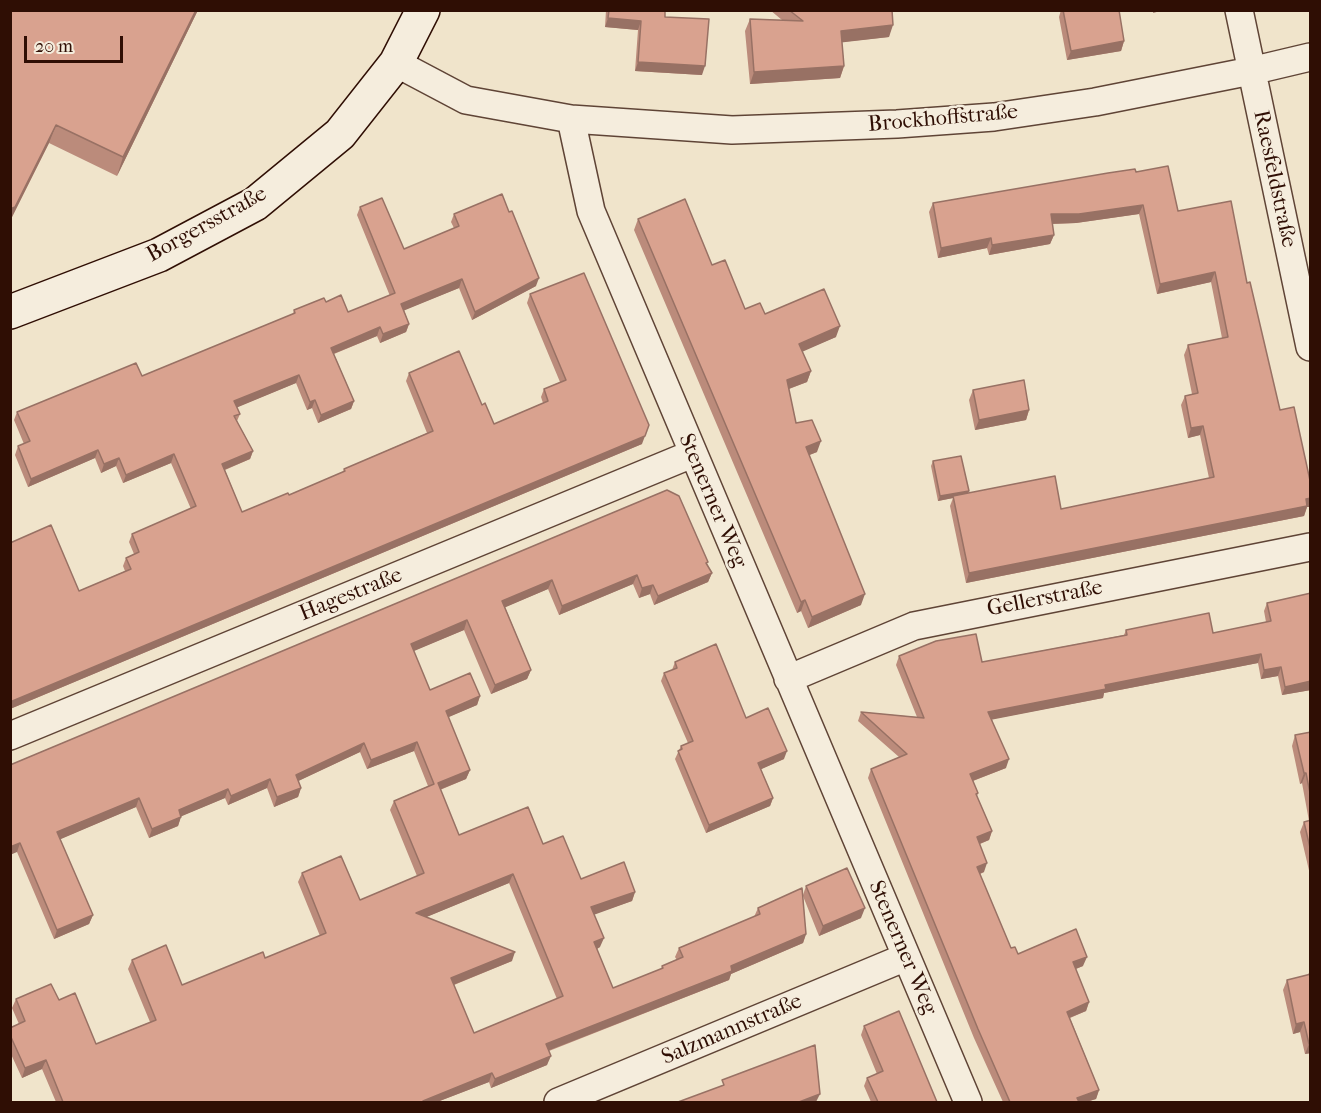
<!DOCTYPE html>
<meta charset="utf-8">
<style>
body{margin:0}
#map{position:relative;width:1321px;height:1113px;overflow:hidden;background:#f0e4cb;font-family:"IM FELL French Canon",serif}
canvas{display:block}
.frame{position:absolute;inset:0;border:12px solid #2f0e04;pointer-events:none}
.scale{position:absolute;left:24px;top:36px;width:99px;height:27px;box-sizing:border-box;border:3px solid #2f0e04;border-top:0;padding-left:8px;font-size:18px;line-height:21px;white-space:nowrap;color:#2f0e04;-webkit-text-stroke:4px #f5eddd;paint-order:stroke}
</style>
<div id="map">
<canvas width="1321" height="1113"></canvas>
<div class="frame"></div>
<div class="scale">20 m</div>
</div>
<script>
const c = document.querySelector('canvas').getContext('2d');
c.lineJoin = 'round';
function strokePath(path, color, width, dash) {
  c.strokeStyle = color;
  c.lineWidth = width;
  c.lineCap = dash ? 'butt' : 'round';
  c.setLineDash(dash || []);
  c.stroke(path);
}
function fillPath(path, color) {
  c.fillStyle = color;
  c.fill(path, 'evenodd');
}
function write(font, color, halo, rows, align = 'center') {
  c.font = font + ' "IM FELL French Canon",serif';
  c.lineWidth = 5;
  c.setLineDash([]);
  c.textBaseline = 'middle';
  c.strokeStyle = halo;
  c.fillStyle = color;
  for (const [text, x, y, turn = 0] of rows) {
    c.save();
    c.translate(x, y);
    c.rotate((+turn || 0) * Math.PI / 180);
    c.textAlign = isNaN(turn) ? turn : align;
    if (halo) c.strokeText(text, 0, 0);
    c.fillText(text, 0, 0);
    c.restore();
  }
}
const street = new Path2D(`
 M1239 10 1310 347
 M396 63 466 100 571 119 732 130 897 124 994 117 1095 102 1251 71 1310 57
 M571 119 591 211 968 1102
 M788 679 914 626 1310 547
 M10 736 692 454
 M558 1102 906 957`);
const secondary = new Path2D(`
 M10 312 159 255 255 204 340 134 396 63 423 10`);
const wall = new Path2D(`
 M10 10H198L117 176 49 143 10 221Z
 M606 10H665V17L702 75 635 71 638 30 605 27Z
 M770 10H892L889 37 842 42 844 66 840 78 750 84 745 31 750 19 782 20Z
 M1061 10H1119L1124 41 1121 51 1067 60 1059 17Z
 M1136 172 1178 211 1247 283 1280 410 1311 485 1310 507H1307L1304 516 966 583 950 506 953 498 938 501 931 466 933 461 969 491 968 493 1061 509 1209 478 1200 435 1188 438 1181 405 1185 396 1192 394 1184 355 1188 345 1222 338 1211 282 1157 294 1139 214 1076 223 1052 224 1054 235 1050 244 989 255 987 248 938 258 929 212 933 203Z
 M360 207 404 249 454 228 451 222 454 214 536 286 472 320 459 288 404 310 409 324 406 332 380 343 377 336 334 354 354 401 351 409 318 423 312 408 307 410 296 383 237 407 240 414 237 421 253 451 250 459 225 470 242 512 289 495 343 472 344 469 427 433 406 381 409 373 482 405 494 424 543 403 541 397 544 389 560 382 527 303 530 294 642 444 10 709V543L79 591 125 571 123 566 126 558 134 554 129 542 132 534 191 509 171 463 123 483 116 466 101 473 95 458 28 487 15 455 18 446 24 444 14 420 17 412 142 376 293 314 294 310 326 302 348 312 390 296 357 215Z
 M638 219 712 265 745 309 836 337 802 351 811 371 807 382 789 389 796 423 817 452 809 455 861 605 808 628 801 611 797 613 634 230Z
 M973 390 1029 410 1026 420 975 430 969 400Z
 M667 490 712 573 708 582 654 605 650 594 639 598 633 584 559 615 548 589 505 607 531 670 527 679 491 694 464 630 413 651 430 690 480 696 477 705 448 717 470 770 466 779 440 790 459 835 543 844 581 879 635 892 632 901 594 914 600 947 597 949 613 988 661 969 662 966 677 960 675 957 679 948 754 917 758 908 803 895 806 886 861 918 819 936 803 896 806 934 803 943 731 974 729 980 549 1051 547 1065 491 1088 489 1082 437 1102H56L42 1069 22 1078 10 1052V1028L19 1024 12 1008 16 999 59 1000 96 1044 150 1022 128 969 132 960 182 985 265 958 320 936 298 882 302 873 360 900 417 876 390 810 394 801 428 786 414 751 367 769 360 752 298 781 301 788 298 797 274 807 267 788 228 805 225 798 181 816 178 826 149 838 136 807 60 839 93 915 89 924 54 939 17 852 10 765ZM509 883 557 999 474 1033 454 985 512 961 426 917Z
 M1311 593V690L1282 695 1278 676 1261 679 1258 663 1104 693 1103 698 992 719 1006 768 973 781 978 793 977 796 992 831 989 840 980 844 984 872 980 874 1011 948 1018 954 1083 966 1076 969 1089 1002 1086 1011 1070 1018 1099 1090 1096 1099 1086 1102H1003L974 1038 868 778 871 769 899 757 858 721 861 712 917 717 896 665 899 656 982 662 1124 635 1126 630 1213 633 1266 622 1264 611 1267 603Z
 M675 662 746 718 784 759 761 769 773 798 770 806 706 833 675 759 681 746 688 743 661 681 664 673 672 670Z
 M1311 732V879L1300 832 1304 822 1309 821 1302 783 1300 784 1292 746 1295 735Z
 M1311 968V1053L1305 1054 1300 1032 1293 1034 1283 990 1287 980 1308 975Z
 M864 1026 937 1102H871L864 1086 867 1078 877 1074 861 1035Z`);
const shadedWall = new Path2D(`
 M196 10H198L117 176 123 157Z
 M1154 10H1164L1153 13Z
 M608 18 641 21 638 30 605 27Z
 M893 25 889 37 837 43 841 31Z
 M1124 41 1121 51 1067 60 1071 51Z
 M638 62 705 66 702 75 635 71Z
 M844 66 840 78 750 84 754 72Z
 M56 125 49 143 10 221V209Z
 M1143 205 1139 214 1076 223 1047 224 1051 214Z
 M1054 235 1050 244 989 255 992 245Z
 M991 238 987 248 938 258 941 248Z
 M1215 272 1211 282 1157 294 1160 284Z
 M539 278 536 286 472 320 475 312Z
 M462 279 459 288 398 313 401 304Z
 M409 324 406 332 380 343 383 334Z
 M840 326 836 337 795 355 799 344Z
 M380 327 377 336 328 356 331 348Z
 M811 371 807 382 783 391 787 380Z
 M299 375 296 383 231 410 234 401Z
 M315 400 312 408 307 410 310 402Z
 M354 401 351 409 318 423 321 415Z
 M1029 410 1026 420 975 430 979 420Z
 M1203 426 1200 435 1188 438 1191 428Z
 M645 436 642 444 10 709V702Z
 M821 441 817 452 802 458 806 447Z
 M98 450 95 458 28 487 31 479Z
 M253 451 250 459 219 472 222 464Z
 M174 454 171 463 123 483 126 475Z
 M119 458 116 466 101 473 104 464Z
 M969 491 967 496H953V498L938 501 940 496Z
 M1311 498V505L1310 507H1307L1304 516 966 583 969 573Z
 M712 573 708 582 654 605 658 596Z
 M637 575 633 584 559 615 562 606Z
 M552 580 548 589 499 610 502 601Z
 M653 585 650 594 639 598 642 588Z
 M865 594 861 605 808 628 812 617Z
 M805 600 801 611 797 613 801 602Z
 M467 620 464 630 407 654 411 644Z
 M1261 654 1258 663 1104 693 1103 698 985 721 988 712 1105 685Z
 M1281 667 1278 676 1261 679 1264 670Z
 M531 670 527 679 491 694 495 685Z
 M1311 681V690L1282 695 1285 687Z
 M480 696 477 705 442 720 446 711Z
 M417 742 414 751 367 769 371 760Z
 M364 743 360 752 292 784 296 775Z
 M787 751 784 759 755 772 758 763Z
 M1009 759 1006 768 967 783 970 774Z
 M470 770 466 779 434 792 438 783Z
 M1304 773H1306L1302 783 1300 784Z
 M270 779 267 788 228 805 231 796Z
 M301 788 298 797 274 807 277 797Z
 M228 789 225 798 175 819 179 810Z
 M139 798 136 807 54 842 57 832Z
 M773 798 770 806 706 833 709 825Z
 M181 817 178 826 149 838 152 829Z
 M992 831 989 840 974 846 977 837Z
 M20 843 17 852 10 855V847Z
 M987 863 984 872 974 876 977 867Z
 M513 874 509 883 412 923 416 913Z
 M635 892 632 901 588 917 591 907Z
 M865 908 861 918 819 936 823 926Z
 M93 915 89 924 54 939 57 930Z
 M806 934 803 943 731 974 729 980 542 1053 546 1044Z
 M604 938 600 947 591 952 594 942Z
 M515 952 512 961 448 987 451 978Z
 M1087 957 1083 966 1070 971 1073 962Z
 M1089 1002 1086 1011 1064 1020 1067 1012Z
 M1304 1022 1300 1032 1293 1034 1296 1024Z
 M1311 1043V1053L1305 1054 1309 1044Z
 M551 1056 547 1065 491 1088 495 1079Z
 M46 1060 42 1069 22 1078 25 1068Z
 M492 1073 489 1082 437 1102H422L423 1101Z
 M1099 1090 1096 1099 1086 1102H1076L1077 1098Z
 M820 1094 816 1102H799Z`);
const building = new Path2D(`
 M10 10H196L123 157 56 125 15 207 10 209Z
 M609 10H665V17L709 19 705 66 638 62 641 21 608 18Z
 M789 10H892L893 25 841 31 844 66 754 72 750 19 803 21Z
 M1063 10H1119L1124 41 1071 51Z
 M1168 166 1178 211 1231 201 1247 283 1250 282 1280 410 1294 407 1311 485V498L1306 499 1307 506 969 573 953 496 1055 476 1061 509 1214 477 1203 426 1191 428 1185 396 1198 393 1188 345 1228 337 1215 272 1160 284 1143 205 1079 214H1051L1054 235 992 245 991 238 941 248 933 203 1108 173 1135 169 1136 172Z
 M502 194 509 212 512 211 539 278 475 312 462 279 401 304 409 324 383 334 380 327 331 348 354 401 321 415 315 400 310 402 299 375 234 401 240 414 234 416 253 451 222 464 242 512 288 493 289 495 345 471 344 469 433 431 409 373 459 351 482 405 485 403 494 424 548 401 544 389 566 380 530 294 584 273 649 425 645 436 10 702V543L51 525 79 591 131 569 126 558 139 552 132 534 196 506 174 454 126 475 119 458 104 464 98 450 31 479 18 446 30 441 17 412 136 363 142 376 295 313 294 310 324 298 326 302 341 295 348 312 395 293 360 207 382 198 404 249 459 226 454 214Z
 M685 199 712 265 725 260 745 309 760 303 765 314 824 289 840 326 799 344 811 371 787 380 796 423 812 420 821 441 806 447 865 594 812 617 805 600 801 602 638 219Z
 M1024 380 1029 410 979 420 973 390Z
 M961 456 969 491 940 496 933 461Z
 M667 490 679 496 708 562 706 563 712 573 658 596 653 585 642 588 637 575 562 606 552 580 502 601 531 670 495 685 467 620 411 644 430 690 470 673 480 696 446 711 470 770 438 783 459 835 528 807 543 844 563 836 581 879 624 862 635 892 591 907 604 938 594 942 613 988 663 968 662 966 683 957 679 948 760 914 758 908 802 888 806 934 731 966 732 971 546 1044 551 1056 495 1079 492 1073 423 1101V1102H63L46 1060 25 1068 10 1035V1028L25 1021 16 999 51 984 59 1000 75 993 96 1044 156 1020 132 960 166 945 182 985 263 952 265 958 326 933 302 873 341 856 360 900 424 873 394 801 434 784 417 742 371 760 364 743 296 775 301 788 277 797 270 779 231 796 228 789 179 810 181 817 152 829 139 798 57 832 93 915 57 930 20 843 10 847V765ZM513 874 563 996 474 1033 451 978 515 952 416 913Z
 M1311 593V681L1285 687 1281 667 1264 670 1261 654 1105 685 1106 689 988 712 1009 759 970 774 978 793 976 794 992 831 977 837 987 863 977 867 1011 948 1015 947 1018 954 1076 929 1087 957 1073 962 1089 1002 1067 1012 1099 1090 1077 1098 1079 1102H1010L978 1029 871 769 907 754 861 712 924 718 899 656 936 641 976 634 982 662 1127 635 1126 630 1209 613 1213 633 1271 621 1267 603Z
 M716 644 746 718 768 708 787 751 758 763 773 798 709 825 678 751 682 749 681 746 693 741 664 673 677 668 675 662Z
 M1311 732V798L1306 773H1304L1295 735Z
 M1311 820V852L1304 822Z
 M847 868 865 908 823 926 806 886Z
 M1311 974V1043L1309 1044 1304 1022 1296 1024 1287 980Z
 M899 1011 937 1102H878L867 1078 883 1071 864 1026Z
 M815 1045 820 1094 799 1102H678L724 1085 722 1080Z`);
const streetNames = [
 ["Brockhoffstraße",943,119,-5],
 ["Raesfeldstraße",1274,179,78],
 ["Borgersstraße",207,225,-29],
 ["Stenerner Weg",712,501,67],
 ["Hagestraße",351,595,-22],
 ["Gellerstraße",1045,599,-11],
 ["Stenerner Weg",902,948,67],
 ["Salzmannstraße",732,1030,-23]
];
strokePath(street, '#5f4436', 30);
strokePath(secondary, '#2f0e04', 36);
strokePath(street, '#f5eddd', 27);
strokePath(secondary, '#f5eddd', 33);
fillPath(wall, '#bb8b7b');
fillPath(shadedWall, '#987164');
fillPath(building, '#d9a28f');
strokePath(building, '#987164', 1.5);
write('22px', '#2f0e04', '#f5eddd', streetNames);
</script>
